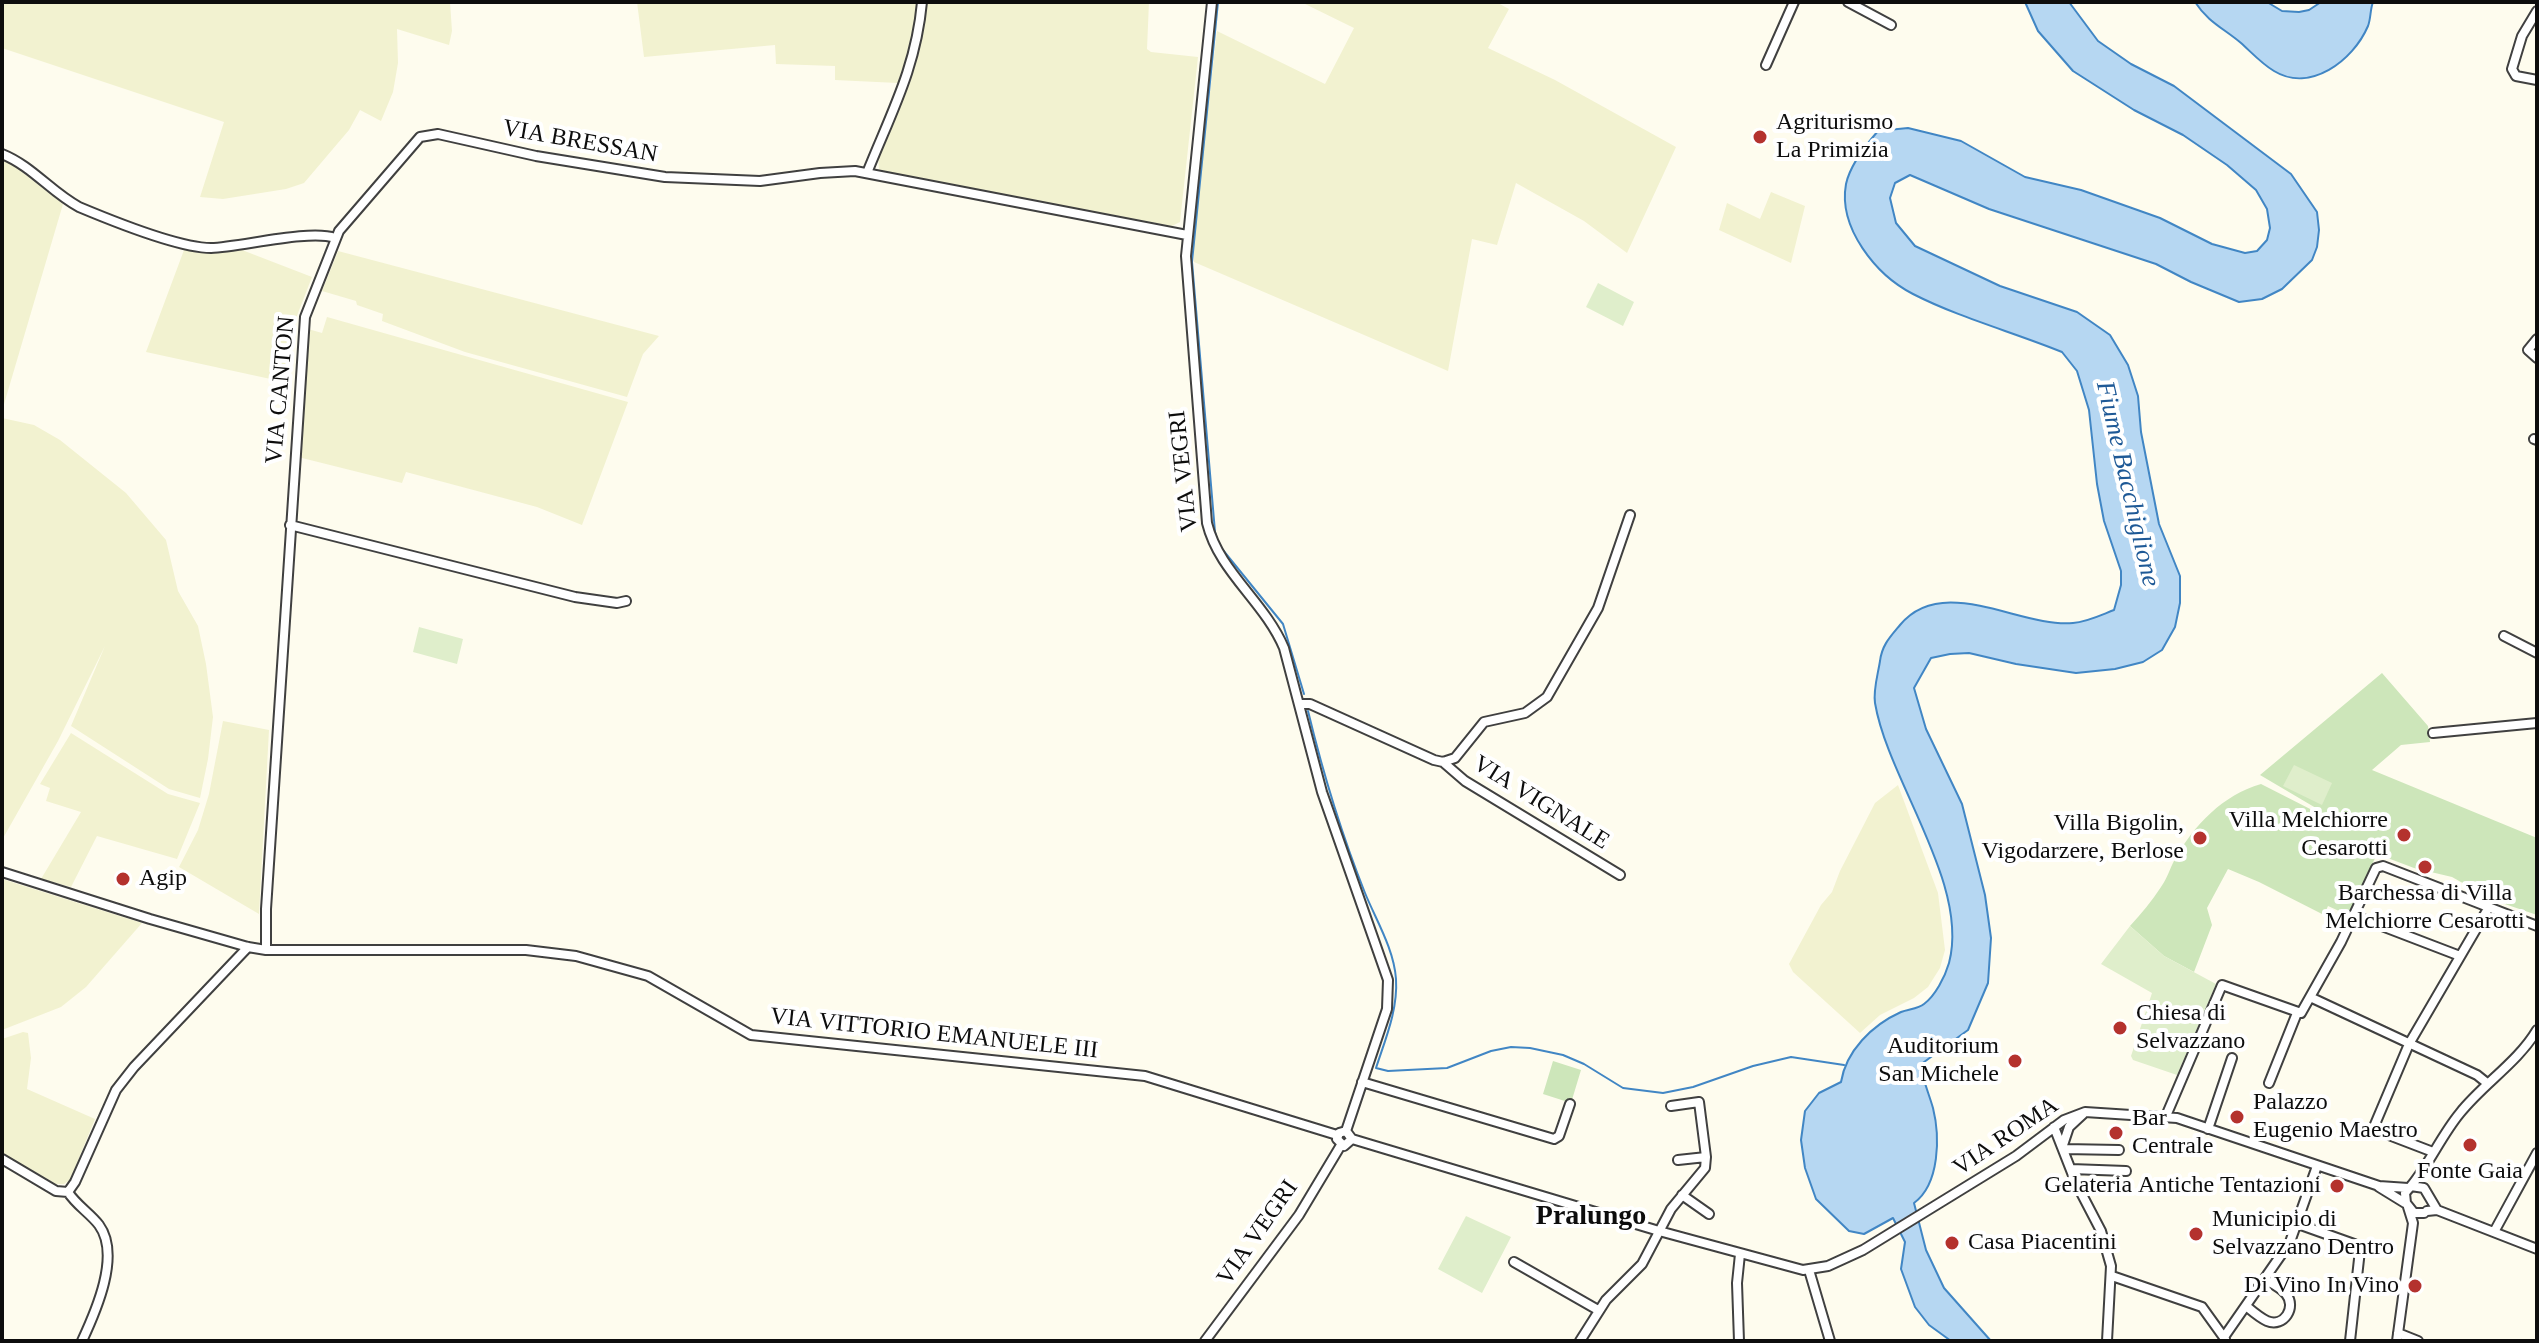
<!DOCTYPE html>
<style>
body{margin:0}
#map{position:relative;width:2539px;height:1343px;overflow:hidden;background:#fefcee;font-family:"Times New Roman",serif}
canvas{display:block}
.frame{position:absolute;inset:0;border:4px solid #0d0d0d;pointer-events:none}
</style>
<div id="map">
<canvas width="2539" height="1343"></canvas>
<div class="frame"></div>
</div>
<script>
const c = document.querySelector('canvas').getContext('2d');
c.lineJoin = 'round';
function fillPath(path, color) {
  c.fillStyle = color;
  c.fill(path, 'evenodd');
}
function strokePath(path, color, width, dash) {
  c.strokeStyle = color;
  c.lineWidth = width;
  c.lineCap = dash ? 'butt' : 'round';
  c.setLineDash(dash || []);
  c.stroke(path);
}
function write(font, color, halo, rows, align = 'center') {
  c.font = font + ' "Times New Roman",serif';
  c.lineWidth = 8;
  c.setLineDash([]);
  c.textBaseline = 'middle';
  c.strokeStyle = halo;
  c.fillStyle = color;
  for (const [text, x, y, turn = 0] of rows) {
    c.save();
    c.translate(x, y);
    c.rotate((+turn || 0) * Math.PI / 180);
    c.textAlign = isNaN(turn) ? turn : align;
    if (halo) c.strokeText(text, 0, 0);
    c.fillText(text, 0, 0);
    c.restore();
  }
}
const farmland = new Path2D(`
 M2 2H450L452 31 449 45 397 29 398 63 393 92 381 121 360 110 349 130 304 183 286 189 223 199 200 197 224 122 2 48Z
 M637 2H917L913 38 898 83 835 80V66L776 64 775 45 644 57Z
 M925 2H1149L1147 49 1151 52 1198 57 1180 222 1172 226 885 173 879 169 878 155 919 53Z
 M1301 2H1496L1509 9 1488 48 1555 80 1676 147 1627 253 1584 221 1516 183 1497 245 1472 239 1448 371 1194 262V234L1217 31 1325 84 1354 28Z
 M2 160 13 165 63 204 2 411Z
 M1771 192 1805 206 1791 263 1719 230 1727 203 1760 219Z
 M184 250 199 253 242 250 312 277 293 326 289 383 146 352Z
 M338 251 659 336 643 354 627 397 465 352 382 321 383 314 357 305 356 301 322 291Z
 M327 317 628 402 582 525 537 507 406 472 402 483 298 457 308 329 322 333Z
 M2 418 34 425 60 440 126 493 166 540 178 591 198 626 206 664 213 717 208 759 200 798 169 789 71 726 105 646 58 741 2 840Z
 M223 721 269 730 259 914 179 867 198 830 209 794Z
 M71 733 168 794 200 803 177 859 97 836 71 887 41 879 81 812 46 801 50 788 40 784Z
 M1898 785 1938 893 1945 950 1940 968 1928 987 1914 998 1880 1015 1860 1033 1793 972 1789 964 1821 905 1832 892 1840 871 1875 803Z
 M2 879 142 923 86 987 61 1007 2 1030Z
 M23 1032 28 1033 31 1058 27 1089 95 1119 70 1180 64 1184H56L2 1153V1039Z`);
const green = new Path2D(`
 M2382 673 2428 726 2430 742 2401 745 2372 770 2537 838V915L2493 900 2452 877 2414 868 2377 854 2348 915 2328 906 2324 915 2259 882 2228 869 2207 908 2212 925 2194 972 2164 956 2130 926C2141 914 2152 901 2161 887 2167 879 2170 868 2175 859 2194 825 2223 795 2261 784L2318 813 2321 811 2260 775Z
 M1553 1061 1581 1070 1571 1103 1543 1094Z`);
const pitch = new Path2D(`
 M1598 283 1634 302 1623 326 1586 307Z
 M419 627 463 639 457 664 413 652Z
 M2294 765 2332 783 2322 805 2283 786Z
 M2130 926 2164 956 2216 984 2177 1075 2133 1060 2131 1056 2152 993 2101 964Z
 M1466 1216 1511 1237 1482 1293 1438 1269Z`);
const water = new Path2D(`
 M2025 2H2069L2098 41 2131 64 2174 86 2291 174 2317 212 2319 230 2317 247 2312 260 2282 289 2262 299 2239 302 2191 282 2156 264 1989 209 1910 175 1895 183 1890 198 1896 223 1915 246 2000 286 2077 312 2110 335 2128 365 2138 396 2141 432 2159 524 2180 576V603L2175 627 2162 650 2143 662 2115 669 2076 673 2016 664 1969 653 1950 654 1931 658 1914 688 1926 729 1962 804 1985 895 1991 938 1988 983 1968 1030 1920 1065C1923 1080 1929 1094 1933 1108 1940 1136 1940 1184 1914 1203L1926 1250 1944 1288 1991 1341H1951L1929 1325 1915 1307 1901 1269 1905 1242 1893 1218 1864 1234 1849 1231 1816 1199 1805 1168 1801 1140 1805 1111 1819 1093 1841 1082C1846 1051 1872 1025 1901 1012 1908 1009 1918 1009 1924 1004 1935 996 1945 977 1949 963 1970 884 1888 781 1875 703 1873 690 1878 674 1880 661 1882 645 1890 637 1900 625 1943 573 2020 628 2073 623 2087 622 2101 615 2114 610L2121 585V571L2104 521 2097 484 2089 410 2077 371 2062 352C2013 332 1960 318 1913 294 1876 275 1838 228 1846 184 1850 165 1865 146 1878 131L1908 128 1961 141 2025 177 2081 190 2160 218 2212 244 2245 253 2257 251 2267 240 2270 228 2267 209 2256 190 2227 165 2183 135 2134 110 2073 71 2038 31Z
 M2195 2H2267L2282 11 2299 12 2309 10 2321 2H2373C2370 10 2371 18 2368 26 2353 61 2310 93 2274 71 2262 64 2251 52 2241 43 2223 28 2208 22 2195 2Z`);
const stream = new Path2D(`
 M1218 2 1192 262 1215 532 1218 544 1283 624 1304 694
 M1308 711C1323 773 1341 833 1365 893 1376 920 1394 949 1396 979 1398 1010 1385 1040 1376 1068L1388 1071 1447 1068 1491 1051 1511 1047 1530 1048 1563 1055 1584 1064 1623 1088 1663 1093 1693 1087 1753 1066 1791 1057 1844 1065`);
const minor = new Path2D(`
 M1212 2 1186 256 1207 523C1219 572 1264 601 1284 648L1322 792 1388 980 1387 1009 1346 1131
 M1848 2 1891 25
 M2537 11 2522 36 2512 69 2516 76 2537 80
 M1766 65 1794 2
 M2 154C32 166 51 192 79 207 110 220 179 248 211 248 241 247 310 229 335 238
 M867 173C891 113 916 68 922 2
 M2537 339 2528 350 2537 358
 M2534 439 2537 440
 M290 525 575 597 617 603 626 601
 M2504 636 2537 653
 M1299 704H1310L1434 760 1443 762 1455 758 1484 722 1525 713 1547 697 1598 608 1630 515
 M2433 733 2537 723
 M1443 762 1465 781 1620 875
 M2 872 150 919 248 947 266 950H526L576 956 648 976 751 1035 1145 1076 1337 1135
 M2353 915 2460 956
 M266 950V909L305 317 339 231 420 137 438 134 536 156 665 177 760 181 820 173 855 171 1187 235
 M2310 997 2477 1075 2487 1083
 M1362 1082 1554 1139 1559 1136 1570 1104
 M2269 1083 2297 1013
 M2166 1116 2222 985 2301 1013 2341 942 2376 868 2383 866 2537 926
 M2054 1127 2076 1183 2101 1231 2111 1266 2107 1341
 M2208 1129 2232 1058
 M1352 1139 1344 1146 1337 1139 1339 1133 1346 1131 1352 1139 1659 1231 1803 1270 1828 1266 1863 1250 2016 1156 2064 1120 2085 1112 2177 1118 2379 1186 2408 1188
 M2063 1145 2069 1127 2083 1114
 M2064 1149 2119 1150
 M2433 1152 2373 1129 2409 1044 2489 907
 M2 1159 56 1191 68 1192
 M1678 1160 1706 1157
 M2071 1169 2126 1171
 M2411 1186C2430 1163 2441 1136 2460 1113 2483 1084 2518 1062 2537 1030
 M2379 1187 2405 1203
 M68 1192 75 1182 116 1090 134 1067 248 947
 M68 1192C76 1205 90 1213 99 1225 121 1255 96 1311 82 1341
 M1682 1195 1709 1214
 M2427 1211 2437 1210 2537 1249
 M2424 1213H2414L2406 1203 2405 1193 2411 1186 2424 1188 2437 1210
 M2298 1224 2354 1244 2360 1250 2350 1341
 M2494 1232 2537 1153
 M1514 1262 1598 1310
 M1809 1270 1830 1341
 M2112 1276 2202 1307 2225 1339
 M2246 1306C2252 1311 2260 1318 2267 1321 2284 1328 2297 1307 2286 1294 2281 1288 2271 1283 2264 1279
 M2398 1333 2418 1341
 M2224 1337 2290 1242 2317 1166
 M1205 1341 1299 1215 1341 1145
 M1580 1341 1606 1300 1642 1264 1671 1209 1705 1168 1706 1157 1699 1102 1671 1106
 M1739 1341 1737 1283 1740 1254
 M2397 1341 2413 1223 2408 1207`);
const markers = [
 [1760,137,8,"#b4322e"],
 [2404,835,8,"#b4322e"],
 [2200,838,8,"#b4322e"],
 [2425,867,8,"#b4322e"],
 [123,879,8,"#b4322e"],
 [2120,1028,8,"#b4322e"],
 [2015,1061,8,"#b4322e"],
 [2237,1117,8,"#b4322e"],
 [2116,1133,8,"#b4322e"],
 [2470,1145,8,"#b4322e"],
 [2337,1186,8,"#b4322e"],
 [2196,1234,8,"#b4322e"],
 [1952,1243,8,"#b4322e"],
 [2415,1286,8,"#b4322e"]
];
const poiNames = [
 ["Agriturismo",1776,123],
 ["La Primizia",1776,151],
 ["Villa Melchiorre",2388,821,"right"],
 ["Cesarotti",2388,849,"right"],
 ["Villa Bigolin,",2184,824,"right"],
 ["Vigodarzere, Berlose",2184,852,"right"],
 ["Agip",139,879],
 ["Barchessa di Villa",2425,894,"center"],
 ["Melchiorre Cesarotti",2425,922,"center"],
 ["Chiesa di",2136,1014],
 ["Selvazzano",2136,1042],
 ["Auditorium",1999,1047,"right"],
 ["San Michele",1999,1075,"right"],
 ["Palazzo",2253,1103],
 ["Eugenio Maestro",2253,1131],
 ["Bar",2132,1119],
 ["Centrale",2132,1147],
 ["Fonte Gaia",2470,1172,"center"],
 ["Gelateria Antiche Tentazioni",2321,1186,"right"],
 ["Municipio di",2212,1220],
 ["Selvazzano Dentro",2212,1248],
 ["Casa Piacentini",1968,1243],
 ["Di Vino In Vino",2399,1286,"right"]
];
const streetNames = [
 ["VIA BRESSAN",580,142,10],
 ["VIA CANTON",281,390,-85],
 ["VIA VEGRI",1184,471,-96],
 ["VIA VIGNALE",1541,803,32],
 ["VIA VITTORIO EMANUELE III",934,1034,6],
 ["VIA ROMA",2006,1137,-34],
 ["VIA VEGRI",1258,1233,-55]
];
const waterNames = [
 ["Fiume Bacchiglione",2127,484,77]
];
const quarterNames = [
 ["Pralungo",1591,1217]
];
fillPath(farmland, '#f2f2d0');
fillPath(green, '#cde6ba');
fillPath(pitch, '#dfeecb');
fillPath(water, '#b6d7f2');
strokePath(water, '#4186c4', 2);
strokePath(stream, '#4186c4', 2);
strokePath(minor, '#404040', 12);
strokePath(minor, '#fff', 8);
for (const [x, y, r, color] of markers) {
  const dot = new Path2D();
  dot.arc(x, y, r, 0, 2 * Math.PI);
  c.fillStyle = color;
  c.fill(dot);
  strokePath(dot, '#fff', 3);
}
write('24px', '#0d0d0d', '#fff', poiNames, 'left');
write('24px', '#0d0d0d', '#fff', streetNames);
write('italic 26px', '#1e5996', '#fff', waterNames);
write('bold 28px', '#0d0d0d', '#fff', quarterNames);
</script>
